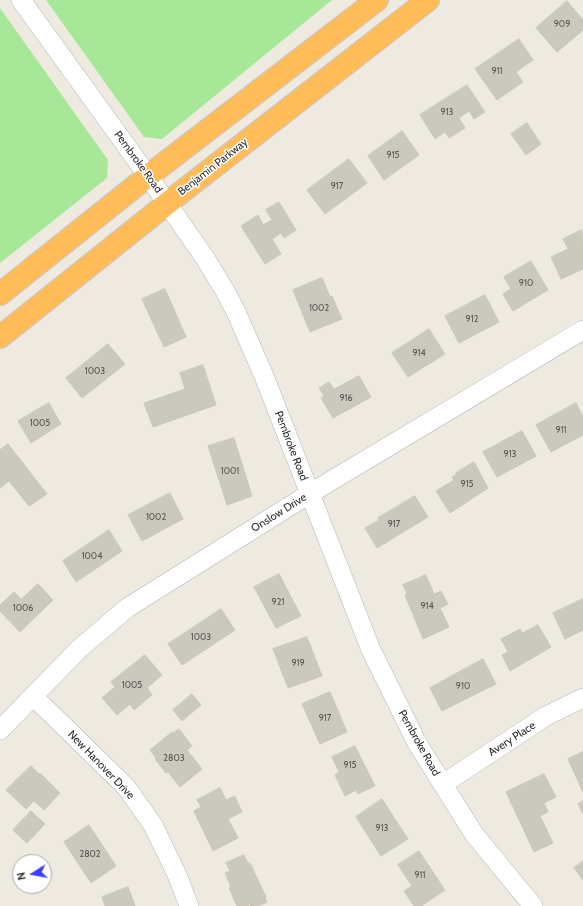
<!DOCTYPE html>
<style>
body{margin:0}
#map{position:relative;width:583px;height:906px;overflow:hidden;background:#efeadf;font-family:Cabin,sans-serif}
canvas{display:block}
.north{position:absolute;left:12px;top:854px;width:40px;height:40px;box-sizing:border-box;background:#fff;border:1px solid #ababab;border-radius:50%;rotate:259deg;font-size:11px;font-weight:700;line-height:16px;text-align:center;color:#2d2d2d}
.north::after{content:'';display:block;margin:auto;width:14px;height:18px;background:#3b40ff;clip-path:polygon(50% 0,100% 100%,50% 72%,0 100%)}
</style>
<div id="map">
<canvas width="583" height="906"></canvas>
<div class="north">N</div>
</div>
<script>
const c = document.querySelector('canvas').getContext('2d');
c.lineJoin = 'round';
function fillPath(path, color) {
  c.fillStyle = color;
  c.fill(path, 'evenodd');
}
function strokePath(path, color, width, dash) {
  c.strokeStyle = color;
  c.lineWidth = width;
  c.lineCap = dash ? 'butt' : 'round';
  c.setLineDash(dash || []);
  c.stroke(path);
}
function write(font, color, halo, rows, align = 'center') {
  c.font = font + ' Cabin,sans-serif';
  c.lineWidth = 3;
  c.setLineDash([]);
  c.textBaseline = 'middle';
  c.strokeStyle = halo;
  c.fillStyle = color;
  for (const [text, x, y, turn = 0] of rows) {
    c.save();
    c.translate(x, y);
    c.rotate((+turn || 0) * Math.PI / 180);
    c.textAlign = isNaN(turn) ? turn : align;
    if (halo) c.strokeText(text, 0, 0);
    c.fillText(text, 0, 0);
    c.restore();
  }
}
const green = new Path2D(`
 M46 0H332L162 139 144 137Z
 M0 8 108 160 107 178 0 263Z`);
const building = new Path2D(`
 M567 1 583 20V30L557 52 536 28Z
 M519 39 533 60 516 72 523 82 497 100 475 69Z
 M467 85 485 112 474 119 469 111 459 118 465 128 449 138 445 132 435 139 420 115Z
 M527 123 541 144 526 155 511 134Z
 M402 131 419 155 384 180 368 156Z
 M349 159 367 183 325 214 307 190Z
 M279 202 296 230 284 238 281 233 272 239 281 254 265 264 241 226 258 215 263 225 272 220 266 210Z
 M582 230 583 269 561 279 551 257 568 249 563 239Z
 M531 261 548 290 513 311 503 294 511 289 504 277Z
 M322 278 330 297 332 296 342 319 310 332 293 290Z
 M165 289 186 337 164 347 142 299Z
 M485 295 499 322 459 343 445 316Z
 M429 329 445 354 408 377 392 353Z
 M108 344 125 364 82 398 66 378Z
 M203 365 216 405 153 427 144 403 185 389 180 373Z
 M359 376 371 397 333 418 321 398 324 396 319 388 329 382 334 389Z
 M49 403 61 424 31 443 18 421Z
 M576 403 583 417V435L551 452 536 425Z
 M522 431 536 456 497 477 483 452Z
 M234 438 252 496 227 505 208 446Z
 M8 444 47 494 29 506 9 481 0 488V450Z
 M474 462 488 488 450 513 436 491 454 480 452 477 457 474 456 473Z
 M170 493 183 519 142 541 128 515Z
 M415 496 428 517 377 548 365 528 379 520 378 518Z
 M109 530 122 551 76 582 63 561Z
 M279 574 301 616 276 628 254 587Z
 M426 575 434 594 441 591 448 604 440 608 449 627 423 639 405 595 407 594 403 585Z
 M38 584 53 600 20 632 0 611V605L14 592 21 599Z
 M583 599V630L565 639 553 613Z
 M221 609 235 630 182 665 168 644Z
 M538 625 551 647 510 671 502 655 508 652 501 639 520 629 522 633Z
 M307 637 322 676 288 688 273 649Z
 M145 655 162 675 147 688 152 695 134 710 130 704 117 715 102 698 115 687 111 682Z
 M483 659 496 684 442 711 430 688Z
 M330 692 347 732 320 744 302 704Z
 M192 694 201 705 182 721 173 710Z
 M179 729 192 746 187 750 202 769 180 787 168 772 166 773 155 759 156 758 150 750 172 732 173 733Z
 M355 746 375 786 358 794 356 790 345 796 335 775 339 772 332 757Z
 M583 752V792L568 759Z
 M31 766 39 774 40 773 60 793 44 810 34 801 26 809 6 790Z
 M544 774 556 797 544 803 548 812 540 816 553 843 534 852 506 792Z
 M220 788 226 800 235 796 242 812 228 819 238 838 213 851 194 811 201 807 197 800Z
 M382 799 408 839 381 856 356 817Z
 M583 801V814L578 804Z
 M31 811 45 824 27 843 13 830Z
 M89 825 116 866 91 883 64 842Z
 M419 851 445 890 421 906H414L404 891 412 886 398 865Z
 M244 855 248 863H250L266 897 265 898 267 902 258 906H251L250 904 247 906H237L229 888 231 887 225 873 230 871 226 863Z
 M583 861V880L574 868Z
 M128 887 135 906H105L102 897Z`);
const street = new Path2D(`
 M21 0 148 176 205 258 225 291 236 312 264 376 371 650 417 743 474 834 533 906
 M33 696 126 787 153 825 178 877 189 906
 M0 730 79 649 127 608 309 494 583 330
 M443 784 546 716 583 698`);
const highway = new Path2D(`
 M0 294 148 176 377 0
 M0 337 179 194 428 0`);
const numberNames = [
 ["909",562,24],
 ["911",497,71],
 ["913",447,112],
 ["915",393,155],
 ["917",337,186],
 ["910",526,283],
 ["1002",319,308],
 ["912",472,319],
 ["914",419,353],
 ["1003",95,371],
 ["916",346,398],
 ["1005",40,423],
 ["911",561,430],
 ["913",510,454],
 ["1001",230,471],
 ["915",467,484],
 ["1002",156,517],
 ["917",394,524],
 ["1004",92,556],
 ["921",278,602],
 ["914",427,606],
 ["1006",23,608],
 ["1003",201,637],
 ["919",298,663],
 ["1005",132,685],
 ["910",463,686],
 ["917",325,718],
 ["2803",174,758],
 ["915",350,765],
 ["913",382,828],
 ["2802",90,854],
 ["911",420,875]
];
const streetNames = [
 ["Pembroke Road",138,162,54],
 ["Benjamin Parkway",213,167,-38],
 ["Pembroke Road",291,446,69],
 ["Onslow Drive",279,513,-32],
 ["Avery Place",512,739,-33],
 ["Pembroke Road",419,743,61],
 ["New Hanover Drive",101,765,46]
];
fillPath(green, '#a6e898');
fillPath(building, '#cbc8bd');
strokePath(building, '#cbc7b8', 1);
strokePath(street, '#b3b3c1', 20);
strokePath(highway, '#c8c8c8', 24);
strokePath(street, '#fff', 19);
strokePath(highway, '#ffbc59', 22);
write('9px', '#545451', null, numberNames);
write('11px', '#2d2d2d', '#fff', streetNames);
</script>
